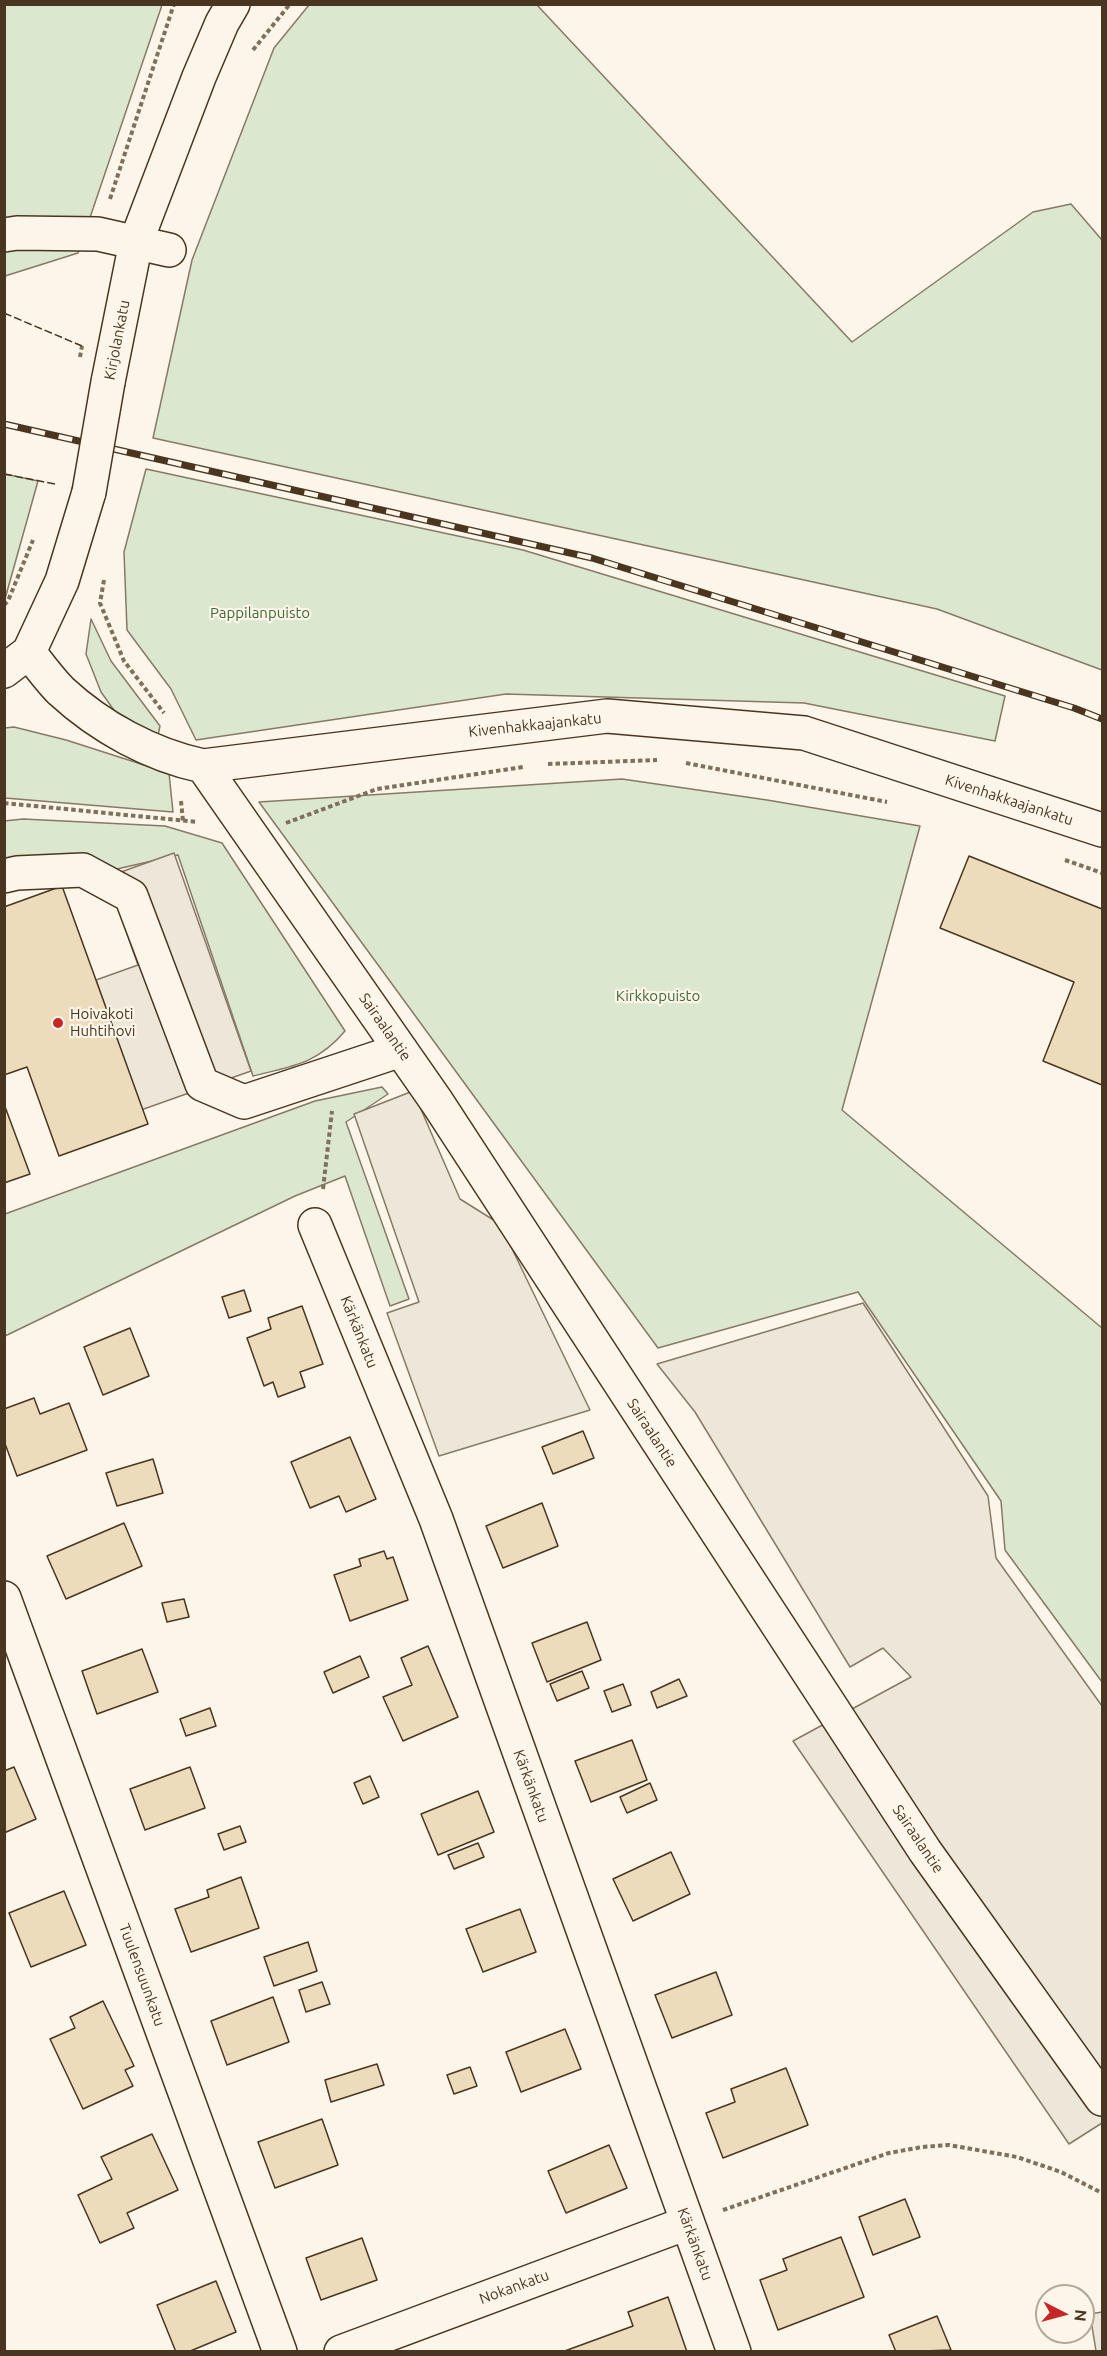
<!DOCTYPE html>
<meta charset="utf-8">
<style>
body{margin:0}
#map{position:relative;width:1107px;height:2356px;overflow:hidden;background:#fbf6e9;font-family:Ubuntu,sans-serif}
canvas{display:block}
.frame{position:absolute;inset:0;border:6px solid #4a3520;pointer-events:none}
.north{position:absolute;left:1035px;top:2284px;width:60px;height:60px;box-sizing:border-box;background:#fbf6e9;border:2px solid #b4a999;border-radius:50%;rotate:96deg;font-size:16px;font-weight:700;line-height:24px;text-align:center;color:#4a3520}
.north::after{content:'';display:block;margin:auto;width:21px;height:27px;background:#c62828;clip-path:polygon(50% 0,100% 100%,50% 72%,0 100%)}
</style>
<div id="map">
<canvas width="1107" height="2356"></canvas>
<div class="frame"></div>
<div class="north">N</div>
</div>
<script>
const c = document.querySelector('canvas').getContext('2d');
c.lineJoin = 'round';
function fillPath(path, color) {
  c.fillStyle = color;
  c.fill(path, 'evenodd');
}
function strokePath(path, color, width, dash) {
  c.strokeStyle = color;
  c.lineWidth = width;
  c.lineCap = dash ? 'butt' : 'round';
  c.setLineDash(dash || []);
  c.stroke(path);
}
function write(font, color, halo, rows, align = 'center') {
  c.font = font + ' Ubuntu,sans-serif';
  c.lineWidth = 4.5;
  c.setLineDash([]);
  c.textBaseline = 'middle';
  c.strokeStyle = halo;
  c.fillStyle = color;
  for (const [text, x, y, turn = 0] of rows) {
    c.save();
    c.translate(x, y);
    c.rotate((+turn || 0) * Math.PI / 180);
    c.textAlign = isNaN(turn) ? turn : align;
    if (halo) c.strokeText(text, 0, 0);
    c.fillText(text, 0, 0);
    c.restore();
  }
}
const green = new Path2D(`
 M5 5H162L78 253 5 276Z
 M309 5H537L852 342 1033 212 1071 204 1102 240V670L937 609 153 438 192 260 274 48Z
 M146 469 523 550 1005 696 995 741 804 703 506 694 196 740 171 689 127 630 124 552Z
 M5 474 38 481 5 599 4 474Z
 M91 619 111 661 160 726 158 735 121 720 101 692 86 654Z
 M14 727 66 740 169 773 173 812 5 798 4 728Z
 M622 779 767 800 920 826 842 1110 1102 1328V1682L1005 1550 1001 1501 858 1292 658 1348 259 802Z
 M23 819 165 826 222 843 345 1031C317 1064 293 1066 253 1076L178 855 104 872 5 865 4 821Z
 M382 1087 388 1094 346 1122 409 1299 390 1306 345 1176 295 1196 5 1336V1214L315 1101Z`);
const parking = new Path2D(`
 M174 853 251 1071 141 1110 96 980 138 965 107 877Z
 M413 1091 460 1199 500 1224 590 1410 439 1456 387 1313 419 1302 354 1114Z
 M863 1303 988 1496 996 1558 1102 1706V2123L1069 2144 793 1741 911 1677 883 1648 850 1667 695 1412 657 1364Z
 M1102 2312V2351H1096L1090 2314Z`);
const building = new Path2D(`
 M969 856 1102 909V1085L1043 1061 1074 982 940 928Z
 M62 886 148 1124 59 1156 27 1067 4 1075V907Z
 M4 1104 30 1174 4 1183Z
 M244 1290 251 1311 229 1318 222 1297Z
 M302 1306 323 1364 300 1372 305 1387 278 1397 273 1382 264 1386 247 1338 271 1329 268 1318Z
 M130 1328 149 1376 103 1395 84 1347Z
 M34 1398 40 1414 69 1403 87 1450 17 1476 4 1441V1409Z
 M583 1431 594 1458 553 1474 542 1447Z
 M350 1437 376 1499 346 1512 339 1496 310 1508 291 1462Z
 M153 1459 163 1493 117 1506 106 1473Z
 M542 1503 558 1546 503 1568 486 1526Z
 M124 1523 142 1566 66 1599 47 1556Z
 M384 1551 387 1559 393 1557 408 1600 350 1621 334 1575 361 1566 359 1559Z
 M184 1599 189 1617 167 1622 162 1603Z
 M587 1622 601 1660 547 1682 532 1643Z
 M428 1646 458 1717 403 1741 383 1697 412 1685 401 1658Z
 M142 1649 158 1692 97 1714 82 1671Z
 M360 1656 369 1677 333 1693 324 1672Z
 M582 1671 589 1688 557 1701 550 1684Z
 M679 1679 687 1696 657 1708 651 1692Z
 M623 1684 631 1705 612 1712 604 1691Z
 M210 1708 216 1726 186 1736 180 1719Z
 M632 1740 647 1780 591 1802 575 1761Z
 M14 1767 36 1819 4 1833V1771Z
 M190 1767 205 1808 145 1830 130 1789Z
 M370 1776 379 1797 363 1804 354 1783Z
 M650 1783 657 1800 627 1813 620 1797Z
 M478 1791 494 1832 438 1855 421 1814Z
 M240 1826 246 1842 224 1850 218 1834Z
 M478 1843 484 1857 454 1869 448 1855Z
 M671 1852 690 1894 633 1921 613 1879Z
 M241 1877 259 1928 191 1952 175 1909 209 1897 207 1890Z
 M64 1891 86 1945 31 1967 9 1913Z
 M520 1909 536 1952 483 1972 466 1929Z
 M308 1942 317 1971 274 1986 264 1957Z
 M716 1972 732 2015 672 2038 655 1995Z
 M322 1982 330 2004 306 2012 299 1990Z
 M273 1997 289 2042 227 2065 211 2021Z
 M103 2001 134 2066 125 2070 133 2086 83 2109 50 2039 75 2028 70 2017Z
 M565 2029 581 2069 521 2092 506 2052Z
 M377 2064 384 2085 331 2102 325 2080Z
 M470 2067 477 2086 454 2094 447 2075Z
 M786 2068 808 2125 723 2158 706 2113 735 2102 731 2089Z
 M322 2119 338 2165 275 2188 258 2142Z
 M152 2134 178 2190 127 2213 134 2228 100 2243 78 2195 112 2179 101 2157Z
 M609 2145 627 2188 566 2213 548 2171Z
 M905 2199 920 2237 873 2255 859 2217Z
 M841 2237 864 2297 778 2330 760 2280 787 2270 783 2259Z
 M362 2238 377 2280 321 2300 306 2258Z
 M216 2281 236 2332 188 2352H176L157 2305Z
 M668 2297 687 2352H562L633 2326 628 2312Z
 M937 2316 951 2350 896 2352 889 2335Z`);
const path = new Path2D(`
 M253 50 290 4
 M110 199 174 4
 M104 580 100 603 124 661 164 713
 M4 605 8 601 33 540
 M686 763 887 802
 M548 764 657 760
 M181 801 183 821
 M4 803 198 822
 M286 823 377 789 523 767
 M1065 860 1102 873
 M323 1189 332 1111
 M723 2210 889 2153 922 2147 949 2145 1017 2157 1061 2172 1102 2193`);
const minor = new Path2D(`
 M4 235 17 233 98 234 169 250
 M29 652C39 665 49 679 61 691 100 727 151 755 203 766L607 716 804 733 1102 830
 M203 766 437 1102 925 1851 1102 2099
 M4 876 17 873 83 870 131 896 202 1084 244 1102 401 1050
 M315 1225 436 1519 734 2352
 M4 1598 280 2352
 M341 2352 687 2223`);
const major = new Path2D(`
 M108 382 136 242 199 77 222 23 233 4
 M4 671 29 652 62 581 89 492`);
const rail = new Path2D(`
 M4 424 592 558 1074 708 1102 719`);
const pathBridge = new Path2D(`
 M80 357 82 346`);
const majorBridge = new Path2D(`
 M89 492 108 382`);
const fence = new Path2D(`
 M4 313 82 346
 M4 474 55 484`);
const markers = [
 [58,1023,6,"#c62828"]
];
const streetNames = [
 ["Kirjolankatu",117,340,-79],
 ["Kivenhakkaajankatu",535,725,-6],
 ["Kivenhakkaajankatu",1009,800,18],
 ["Sairaalantie",385,1027,55],
 ["Kärkänkatu",359,1332,68],
 ["Sairaalantie",652,1433,57],
 ["Kärkänkatu",531,1786,70],
 ["Sairaalantie",918,1839,56],
 ["Tuulensuunkatu",142,1975,70],
 ["Kärkänkatu",695,2244,70],
 ["Nokankatu",514,2287,-20]
];
const parkNames = [
 ["Pappilanpuisto",260,613],
 ["Kirkkopuisto",658,996]
];
const poiNames = [
 ["Hoivakoti",70,1014],
 ["Huhtihovi",70,1031]
];
fillPath(green, '#dce7d0');
strokePath(green, '#887966', 1.5);
fillPath(parking, '#ede7d9');
strokePath(parking, '#887966', 1.5);
fillPath(building, '#ecdcbc');
strokePath(building, '#4a3520', 1.5);
strokePath(minor, '#4a3520', 36);
strokePath(major, '#4a3520', 36);
strokePath(path, '#7f6f5c', 4, [4.5, 3]);
strokePath(minor, '#fbf6e9', 33);
strokePath(major, '#fbf6e9', 33);
strokePath(rail, '#4a3520', 7);
strokePath(rail, '#fbf6e9', 4.5, [14]);
strokePath(majorBridge, '#4a3520', 36, []);
strokePath(pathBridge, '#7f6f5c', 4, [4.5, 3]);
strokePath(majorBridge, '#fbf6e9', 33);
strokePath(fence, '#4a3520', 1.5, [8, 3]);
for (const [x, y, r, color] of markers) {
  const dot = new Path2D();
  dot.arc(x, y, r, 0, 2 * Math.PI);
  c.fillStyle = color;
  c.fill(dot);
  strokePath(dot, '#fbf6e9', 2);
}
write('15px', '#4a3520', '#fbf6e9', streetNames);
write('15px', '#436837', '#fbf6e9', parkNames);
write('15px', '#4a3520', '#fbf6e9', poiNames, 'left');
</script>
